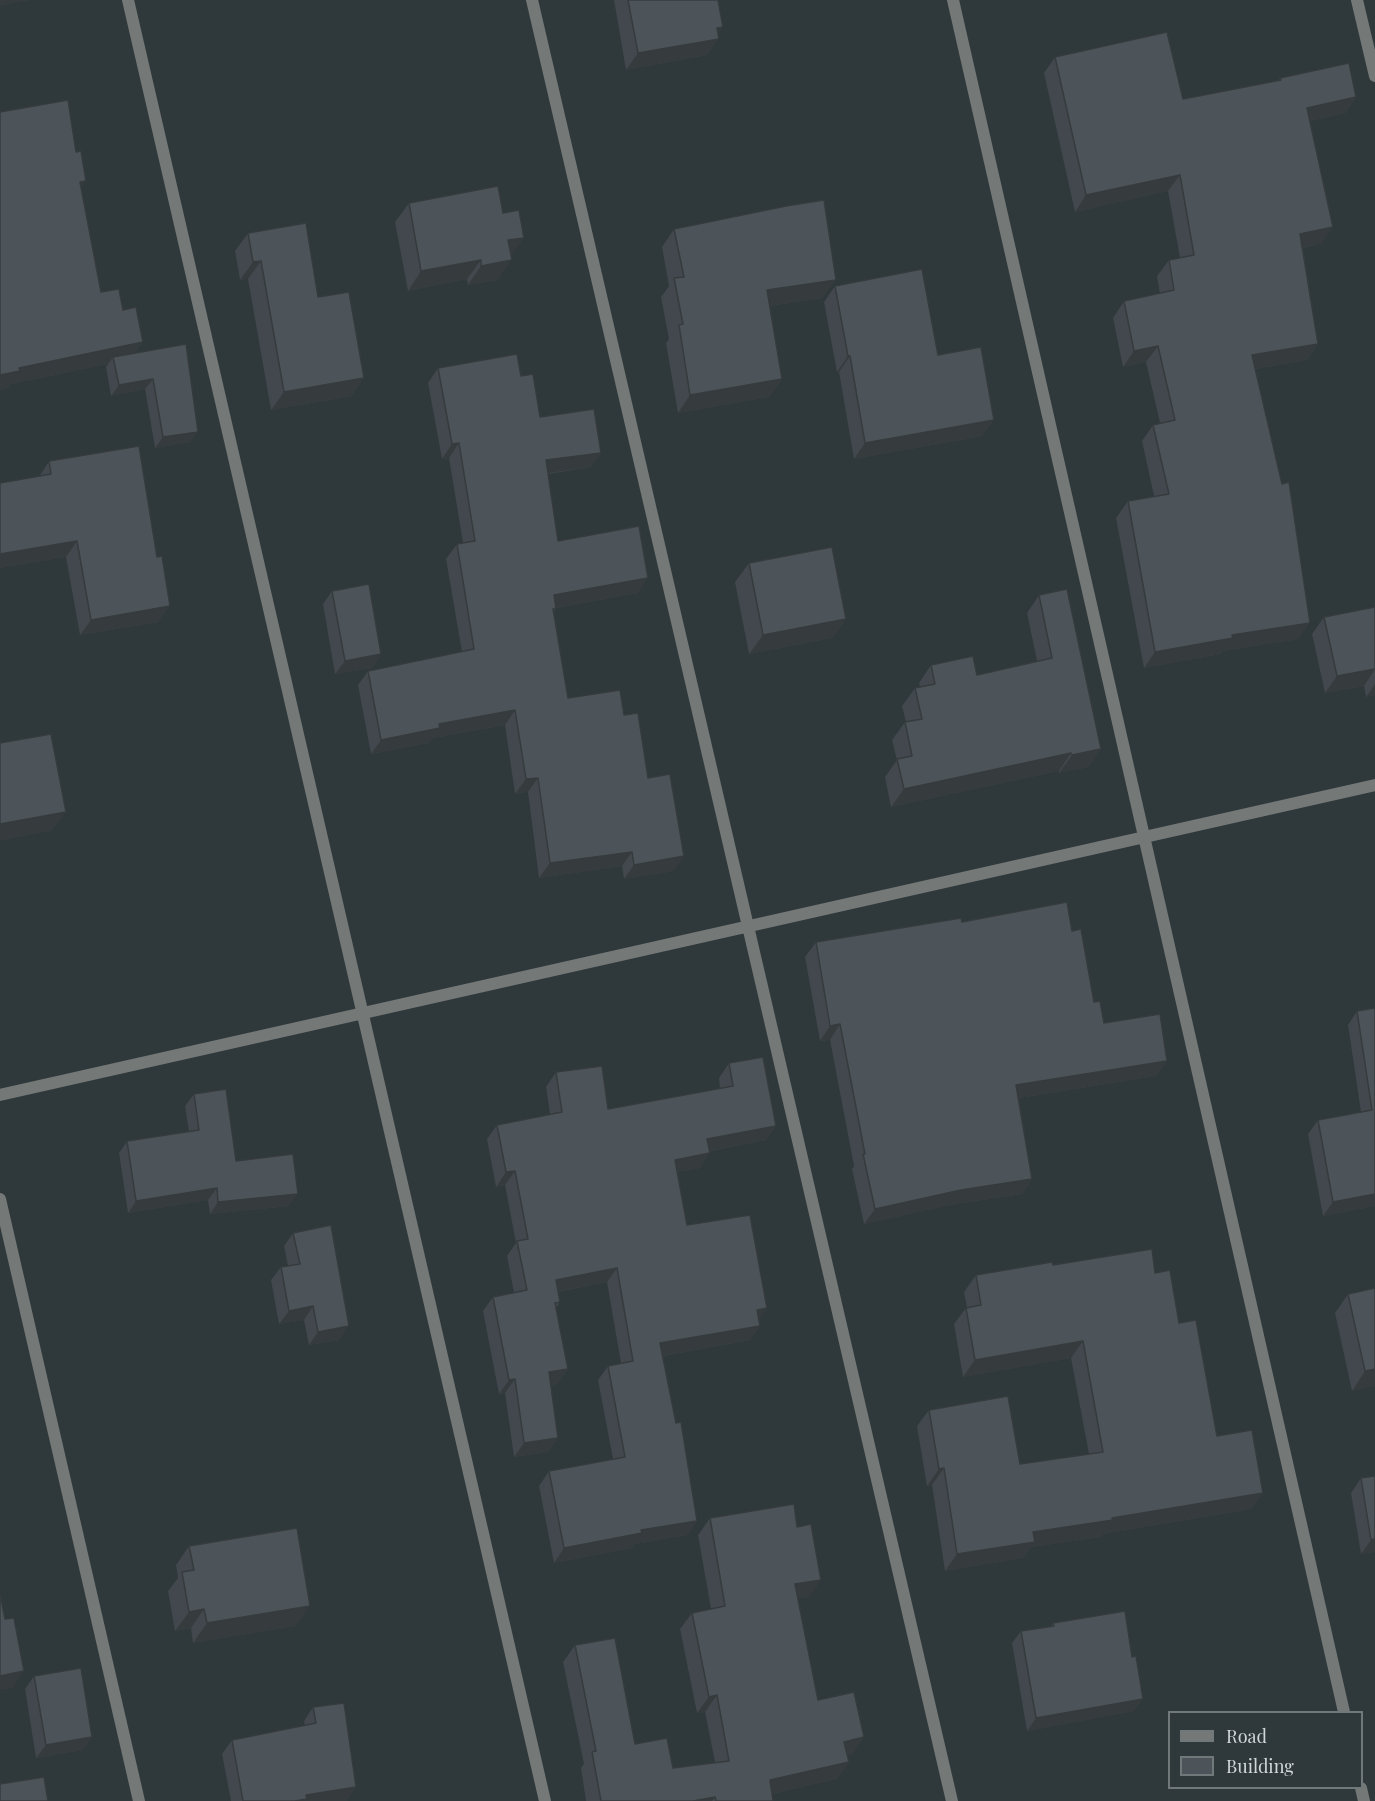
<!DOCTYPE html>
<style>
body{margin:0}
#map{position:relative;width:1375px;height:1801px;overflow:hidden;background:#2f383a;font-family:"Playfair Display",serif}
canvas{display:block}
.legend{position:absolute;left:1168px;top:1711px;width:195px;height:78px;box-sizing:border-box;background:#2f383a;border:2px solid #707879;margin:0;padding:8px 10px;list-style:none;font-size:18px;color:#d1d7d8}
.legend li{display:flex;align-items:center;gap:12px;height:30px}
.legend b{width:30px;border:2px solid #707879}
</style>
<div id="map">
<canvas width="1375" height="1801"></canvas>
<ul class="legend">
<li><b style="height:8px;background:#747877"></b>Road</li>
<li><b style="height:16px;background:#4d5459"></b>Building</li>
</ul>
</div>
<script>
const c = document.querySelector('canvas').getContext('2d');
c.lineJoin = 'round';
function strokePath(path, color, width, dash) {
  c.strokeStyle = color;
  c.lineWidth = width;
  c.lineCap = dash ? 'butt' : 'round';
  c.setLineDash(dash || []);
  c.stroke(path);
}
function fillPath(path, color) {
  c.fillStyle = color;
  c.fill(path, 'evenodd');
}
const minor = new Path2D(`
 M128 0 545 1801
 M532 0 952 1801
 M953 0 1344 1712
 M1357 0 1375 76
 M0 1095 1375 785
 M0 1199 139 1801
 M1361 1788 1364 1801`);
const wall = new Path2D(`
 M614 0H718V34L707 55 626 70Z
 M1055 57 1183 99 1279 80 1280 78 1356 97 1345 113 1310 121 1322 243 1303 248 1318 344 1307 360 1255 369 1299 639 1223 651 1221 654 1144 668 1116 518 1128 501 1154 496 1142 441 1153 425 1160 423 1146 362 1123 367 1113 318 1124 301 1160 294 1157 276 1169 260 1180 258 1168 191 1075 212 1044 73Z
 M0 112 81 189 101 292 123 310 143 342 135 353 186 344 191 442 155 448 145 389 111 396 106 367 108 364 11 384 8 388 0 390Z
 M409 203 511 256 498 280 468 285 467 279 408 291 395 222Z
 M674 229 823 298 769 306 782 379 769 397 678 413 666 343 669 339 661 297 669 286 662 247Z
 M248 233 318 297 352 396 271 410 248 279 240 280 235 251Z
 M835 286 938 355 983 436 854 459 839 372H837L824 302Z
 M438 368 521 376 540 417 601 453 591 467 548 474 558 541 638 593 556 608 554 612 568 698 624 715 648 778 674 871 624 879 622 866 539 878 528 792 515 794 505 725 433 738 429 743 371 754 358 685 368 671 462 652 446 559 457 544 463 543 449 458 442 459 428 383Z
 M49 461 159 622 80 635 66 557 0 568V483L39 477Z
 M749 563 846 619 832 638 749 654 735 582Z
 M332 591 381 654 372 668 335 674 323 604Z
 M1039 595 1101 749 1088 767 1059 773V771L891 807 885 777 897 760 892 740 905 722H906L902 706 915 688 920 687 919 683 931 665 977 675 1037 661 1027 613Z
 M1375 607V695L1366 697 1364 686 1325 693 1312 634 1324 617Z
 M962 922 1072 931 1094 1002 1104 1023 1167 1061 1156 1076 1019 1098 1032 1179 1022 1194 950 1205 864 1224 852 1169 854 1166 830 1040 820 1041 805 957 816 942Z
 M1375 1008V1206L1323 1216 1308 1134 1318 1120 1361 1112 1348 1025 1357 1011Z
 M729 1063 776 1126 766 1140 710 1151 700 1168 677 1172 687 1225 767 1308 759 1319 760 1326 750 1340 663 1356 676 1423 697 1521 687 1535 635 1544 632 1548 554 1563 539 1486 549 1471 613 1459 598 1380 608 1366 621 1363 607 1282 558 1292 560 1302 556 1308 568 1369 557 1384 550 1385 558 1438 548 1452 514 1457 505 1393 499 1394 483 1311 493 1297 514 1293 507 1256 516 1243 505 1185 496 1187 487 1139 497 1125 550 1114 546 1087 556 1072 608 1109 720 1089 719 1078Z
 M194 1094 236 1161 289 1206 210 1214 208 1200 128 1213 119 1153 127 1141 189 1132 185 1106Z
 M293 1233 340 1340 309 1345 304 1320 279 1324 271 1280 281 1267 288 1266 284 1246Z
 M1053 1265 1155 1273 1179 1323 1217 1436 1263 1493 1251 1509 1103 1534 1101 1537 1031 1547 1023 1558 945 1571 932 1485 927 1486 917 1426 929 1410 1020 1464 1089 1454 1071 1358 963 1377 954 1324 966 1308H967L964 1292 976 1275Z
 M1348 1294 1375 1386 1352 1391 1335 1313Z
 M1375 1476V1552L1361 1554 1351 1493 1361 1478Z
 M710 1518 809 1597 798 1598 818 1700 864 1737 852 1754 847 1755 849 1762 837 1779 772 1794 773 1801H586L581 1768 584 1764 563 1662 575 1645 635 1744 673 1768 715 1762 705 1712 697 1713 680 1629 692 1613 711 1609 698 1535Z
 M189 1546 296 1626 193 1643 191 1628 175 1631 168 1591 178 1578 176 1565Z
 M1053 1623 1134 1711 1027 1731 1012 1643 1021 1631 1051 1626Z
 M34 1676 83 1750 36 1758 25 1689Z
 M313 1707 347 1801H231L222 1754 232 1740 305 1726 304 1721Z`);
const shadedWall = new Path2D(`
 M0 0H31L0 6Z
 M723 27 715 39H719L707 55 626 70 638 53Z
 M1356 97 1345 113 1296 124 1307 108Z
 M1180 175 1168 191 1075 212 1086 195Z
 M86 181 74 198 80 182Z
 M1333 227 1322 243 1289 251 1300 234Z
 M524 238 510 257 508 240Z
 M481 260 467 279 408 291 421 271Z
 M512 260 498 280 468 285 481 266Z
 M261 261 248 279 240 280 253 262Z
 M836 280 823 298 754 308 767 290Z
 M143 342 131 359 113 357 108 364 11 384 8 388 0 390V375L19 368Z
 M1318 344 1307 360 1241 371 1252 355Z
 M1158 346 1146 362 1123 367 1134 351Z
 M848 356H850L839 372H837Z
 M364 378 352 396 271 410 284 392Z
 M153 379 145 389 111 396 119 385Z
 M782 379 769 397 678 413 690 395Z
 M994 420 983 436 854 459 865 443Z
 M198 432 191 442 155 448 163 437Z
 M459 443 449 458 442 459 452 444Z
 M601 453 591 467 535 475 546 460Z
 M77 541 66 557 0 568V554Z
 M648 578 638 593 544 610 554 595Z
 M170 606 159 622 80 635 91 620Z
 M846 619 832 638 749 654 763 635Z
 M1310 623 1299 639 1223 651 1221 654 1144 668 1155 652 1232 635Z
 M381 654 372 668 335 674 345 661Z
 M1375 669 1364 686 1325 693 1337 676Z
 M1375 684V695L1366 697Z
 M515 710 505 725 433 738 429 743 371 754 381 740 439 724Z
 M1101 749 1088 767 1059 773 1072 755Z
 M1071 753 1059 771 891 807 904 789Z
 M538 778 528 792 515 794 526 779Z
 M66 812 52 831 0 841V824Z
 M632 852 622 866 539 878 550 863Z
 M684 856 674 871 624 879 634 865Z
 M840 1024 830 1040 820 1041 830 1026Z
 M1167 1061 1156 1076 1006 1100 1016 1085Z
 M776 1126 766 1140 697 1153 707 1139Z
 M710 1153 700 1168 664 1174 675 1160Z
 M515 1171 505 1185 496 1187 506 1172Z
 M1032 1179 1022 1194 950 1205 864 1224 875 1209 961 1190Z
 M217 1188 208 1200 128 1213 136 1201Z
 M298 1194 289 1206 210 1214 218 1202Z
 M1375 1194V1206L1323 1216 1333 1202Z
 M617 1268 607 1282 546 1294 556 1280Z
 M313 1306 304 1320 279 1324 289 1311Z
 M767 1308 757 1323V1310Z
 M349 1326 340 1340 309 1345 318 1332Z
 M760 1326 750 1340 650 1358 660 1343Z
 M1083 1341 1071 1358 963 1377 975 1360Z
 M568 1369 557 1384 538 1387 549 1372Z
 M1375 1369V1386L1352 1391 1365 1371Z
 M515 1379 505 1393 499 1394 509 1380Z
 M558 1438 548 1452 514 1457 524 1443Z
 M944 1468 932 1485 927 1486 939 1469Z
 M1263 1493 1251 1509 1103 1534 1101 1537 1031 1547 1023 1558 945 1571 957 1554 1033 1532Z
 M697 1521 687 1535 635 1544 632 1548 554 1563 564 1548 641 1530Z
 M1375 1539V1552L1361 1554 1371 1540Z
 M821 1580 809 1597 784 1601 795 1584Z
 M310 1606 296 1626 193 1643 207 1623Z
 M204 1609 191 1628 175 1631 189 1612Z
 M24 1671 13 1688 0 1690V1676Z
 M717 1695 705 1712 697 1713 709 1697Z
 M1143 1699 1134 1711 1027 1731 1036 1718Z
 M92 1737 83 1750 36 1758 46 1745Z
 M864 1737 852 1754 832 1758 844 1742Z
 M849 1762 837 1779 759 1797 770 1780Z
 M356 1787 347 1801H295L306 1795Z
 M715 1797 712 1801H693Z`);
const building = new Path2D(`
 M628 0H718L723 27 717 28 719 39 638 53Z
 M1167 32 1183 99 1281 80 1280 78 1349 63 1356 97 1307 108 1333 227 1300 234 1318 344 1252 355 1282 484 1289 482 1310 623 1232 635 1233 638 1155 652 1128 501 1169 494 1153 425 1175 420 1158 346 1134 351 1124 301 1174 290 1169 260 1194 255 1180 175 1086 195 1055 57Z
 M68 100 76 152 81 151 86 181 80 182 101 292 119 289 123 310 136 307 143 342 19 368 20 371 0 375V112Z
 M498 186 503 213 519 210 524 238 508 240 512 260 481 266V260L421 271 409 203Z
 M824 200 836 280 767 290 782 379 690 395 679 325 683 324 674 278 684 277 674 229 786 206Z
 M306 223 318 297 349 292 364 378 284 392 261 261 253 262 248 233Z
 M922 269 938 355 981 347 994 420 865 443 850 356H848L835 286Z
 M186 344 198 432 163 437 153 379 119 385 113 357Z
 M517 354 521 376 533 374 540 417 594 409 601 453 546 460 558 541 639 526 648 578 554 595 556 608 553 609 568 698 620 690 624 715 638 713 648 778 670 774 684 856 634 865 632 852 550 863 538 778 526 779 515 710 439 724 440 728 381 740 368 671 474 649 457 544 475 541 459 443 452 444 438 368Z
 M139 446 157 557 162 556 170 606 91 620 77 541 0 554V483L51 474 49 461Z
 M832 547 846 619 763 635 749 563Z
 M369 584 381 654 345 661 332 591Z
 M1067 589 1101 749 1072 755 1071 753 904 789 897 759 912 756 905 722 922 719 915 688 935 684 931 665 973 656 977 675 1052 658 1039 595Z
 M1375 607V669L1337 676 1324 617Z
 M51 734 66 812 0 824V743Z
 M1067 902 1072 931 1081 929 1094 1002 1100 1001 1104 1023 1160 1014 1167 1061 1016 1085 1032 1179 961 1190 875 1209 863 1154H865L840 1024 830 1026 816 942 961 918 962 922Z
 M1375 1008V1194L1333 1202 1318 1120 1372 1110 1357 1011Z
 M763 1057 776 1126 707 1139 710 1153 675 1160 687 1225 750 1215 767 1308 757 1310 760 1326 660 1343 676 1423 681 1422 697 1521 641 1530 642 1533 564 1548 549 1471 625 1457 608 1366 633 1361 617 1268 556 1280 560 1302 555 1303 568 1369 549 1372 558 1438 524 1443 515 1379 509 1380 493 1297 527 1290 517 1241 528 1239 515 1171 506 1172 497 1125 562 1112 556 1072 602 1066 608 1109 733 1086 729 1063Z
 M226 1089 236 1161 293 1154 298 1194 218 1202 217 1188 136 1201 127 1141 199 1130 194 1094Z
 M331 1225 349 1326 318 1332 313 1306 289 1311 281 1267 300 1264 293 1233Z
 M1152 1249 1155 1273 1170 1270 1179 1323 1196 1320 1217 1436 1252 1430 1263 1493 1112 1518 1113 1520 1033 1532 1035 1542 957 1554 944 1468 939 1469 929 1410 1008 1396 1020 1464 1103 1452 1083 1341 975 1360 966 1308 981 1305 976 1275 1052 1262 1053 1265Z
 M1375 1288V1369L1365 1371 1348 1294Z
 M1375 1476V1539L1371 1540 1361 1478Z
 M794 1504 797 1527 811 1524 821 1580 795 1584 818 1700 854 1692 864 1737 844 1742 849 1762 770 1780 773 1801H716L715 1797 693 1801H601L592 1752 596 1751 575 1645 615 1638 635 1744 667 1738 673 1768 729 1761 717 1695 709 1697 692 1613 725 1606 710 1518Z
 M297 1528 310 1606 207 1623 204 1609 189 1612 182 1572 194 1570 189 1546Z
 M0 1594 5 1619 14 1618 24 1671 0 1676Z
 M1125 1611 1132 1657 1136 1656 1143 1699 1036 1718 1021 1631 1054 1626 1053 1623Z
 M81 1668 92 1737 46 1745 34 1676Z
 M344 1703 356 1787 306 1795 307 1799 295 1801H243L232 1740 316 1723 313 1707Z
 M44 1777 48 1801H0V1784Z`);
strokePath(minor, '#747877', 12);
fillPath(wall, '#42484d');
fillPath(shadedWall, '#363b3e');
fillPath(building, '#4d5459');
strokePath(building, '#363b3e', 1.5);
</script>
